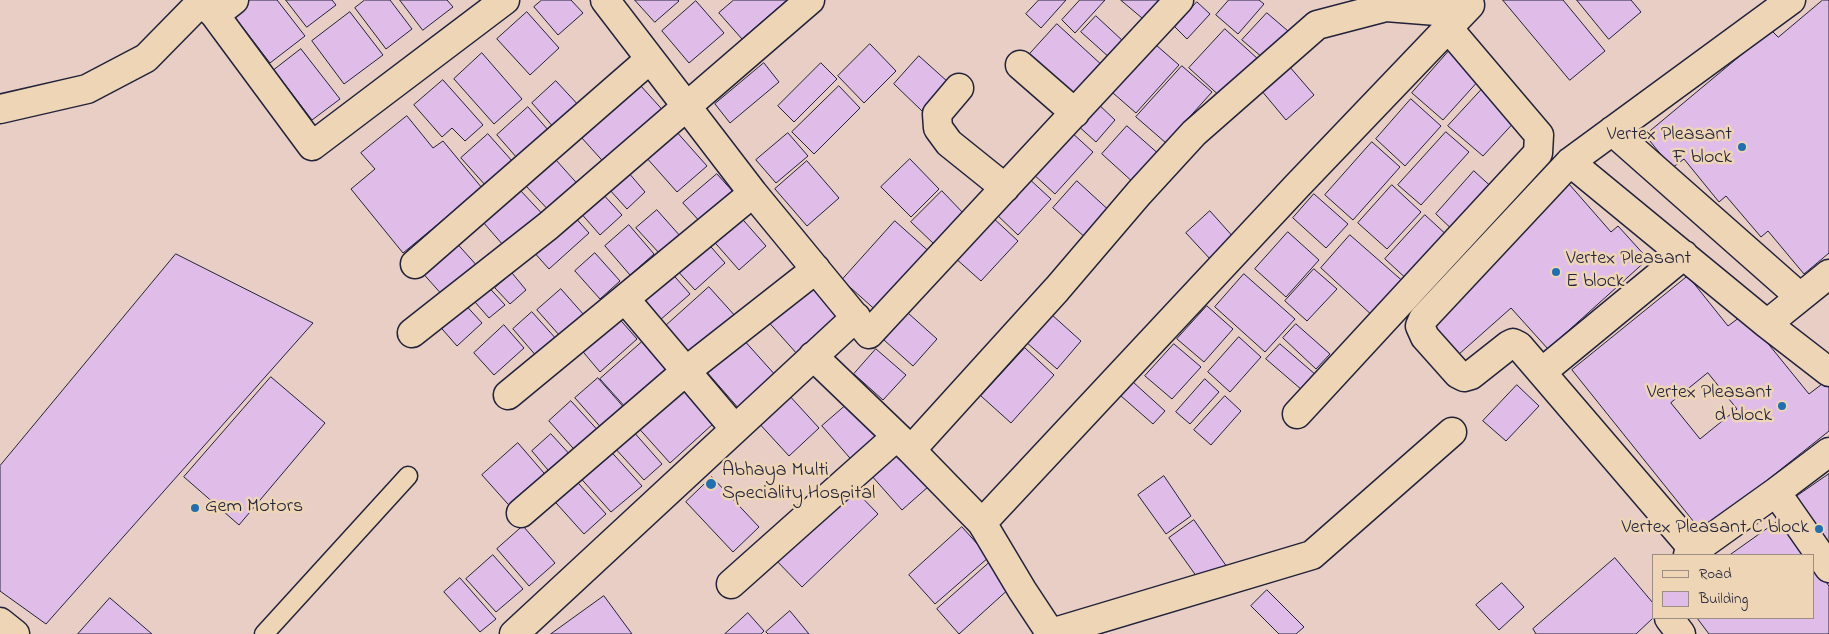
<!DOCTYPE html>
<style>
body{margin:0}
#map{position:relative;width:1829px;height:634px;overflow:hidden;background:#e9cec5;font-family:"Indie Flower",sans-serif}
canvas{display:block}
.legend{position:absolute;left:1652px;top:554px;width:162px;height:65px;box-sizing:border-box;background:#edd5b5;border:1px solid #9c8d84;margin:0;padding:6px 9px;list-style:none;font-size:15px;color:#22223b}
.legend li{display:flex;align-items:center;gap:10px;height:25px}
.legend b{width:25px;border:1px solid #9c8d84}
</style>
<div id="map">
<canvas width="1829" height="634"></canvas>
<ul class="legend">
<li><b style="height:6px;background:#edd5b5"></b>Road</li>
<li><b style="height:14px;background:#e0bde9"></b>Building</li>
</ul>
</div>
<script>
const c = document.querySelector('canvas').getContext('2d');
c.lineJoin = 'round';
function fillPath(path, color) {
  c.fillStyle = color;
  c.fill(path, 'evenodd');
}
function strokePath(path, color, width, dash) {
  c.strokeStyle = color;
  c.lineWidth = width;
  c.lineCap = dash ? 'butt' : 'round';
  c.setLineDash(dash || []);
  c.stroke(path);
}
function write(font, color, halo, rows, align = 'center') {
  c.font = font + ' "Indie Flower",sans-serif';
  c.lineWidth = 5;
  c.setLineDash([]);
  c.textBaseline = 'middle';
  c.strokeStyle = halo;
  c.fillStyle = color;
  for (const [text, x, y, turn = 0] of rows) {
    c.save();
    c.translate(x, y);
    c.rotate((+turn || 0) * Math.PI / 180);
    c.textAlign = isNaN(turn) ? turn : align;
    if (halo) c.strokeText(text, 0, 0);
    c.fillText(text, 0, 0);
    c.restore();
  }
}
const building = new Path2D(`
 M247 0H277L305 36 270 63 231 12Z
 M286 0H332L336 5 307 27Z
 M365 0H390L412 29 386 49 355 8Z
 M400 0H447L453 7 423 30Z
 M542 0H571L583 13 558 35 534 7Z
 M635 0H678L679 1 655 22Z
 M734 0H787L742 39 719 13Z
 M1039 0H1066L1041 28 1026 14Z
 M1080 0H1105L1075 33 1062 20Z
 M1121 0H1161L1145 20Z
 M1229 0H1259L1264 4 1238 34 1216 15Z
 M1503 0H1563L1605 51 1570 80Z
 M1577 0H1631L1641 12 1609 39Z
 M1823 0H1829V253L1804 274 1768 231 1761 237 1726 196 1719 202 1684 159 1672 168 1645 135 1771 30 1778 37Z
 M696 1 724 33 689 63 662 31Z
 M1197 2 1210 14 1187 39 1175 27Z
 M350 12 383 55 344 84 312 41Z
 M527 12 559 48 530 75 497 39Z
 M1267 13 1288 31 1263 58 1242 40Z
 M1096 16 1124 42 1110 58 1081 32Z
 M1057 24 1104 67 1075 100 1027 57Z
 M1225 29 1259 60 1223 99 1189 68Z
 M870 44 896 71 864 103 838 76Z
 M1156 45 1179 65 1136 113 1113 93Z
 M301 49 340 99 312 120 274 70Z
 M1449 51 1480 79 1443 120 1412 93Z
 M482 53 522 99 494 124 454 79Z
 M919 56 948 82 922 111 894 84Z
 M764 63 779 82 730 123 715 104Z
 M821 63 837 79 794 122 778 106Z
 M1182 66 1212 92 1166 143 1136 117Z
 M1289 66 1314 95 1286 120 1261 90Z
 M443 80 483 125 465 141 452 128 442 137 414 105Z
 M556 81 581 108 556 130 532 103Z
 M640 85 668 116 609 168 581 137Z
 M839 86 860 108 814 154 792 132Z
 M1484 87 1518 118 1483 156 1448 126Z
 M1411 99 1441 126 1405 166 1376 139Z
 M1096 102 1115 120 1096 142 1076 124Z
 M528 107 549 131 517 158 497 135Z
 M407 116 433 148 443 141 482 188 403 253 351 189 375 169 361 153Z
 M1127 126 1161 156 1135 184 1102 154Z
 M675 130 707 166 677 192 645 156Z
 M1070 131 1093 152 1055 194 1032 173Z
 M1446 132 1469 152 1421 205 1398 185Z
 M788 133 808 156 776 183 756 160Z
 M488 134 513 162 486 186 461 158Z
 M1372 142 1400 167 1353 220 1325 195Z
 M910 159 939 189 911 217 881 187Z
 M556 160 582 189 553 215 526 186Z
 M807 161 839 198 807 226 775 189Z
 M1474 171 1497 192 1458 235 1436 214Z
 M628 172 645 192 627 209 609 189Z
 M717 174 735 194 702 224 683 203Z
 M1026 176 1051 199 1018 235 994 212Z
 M1077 181 1113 214 1089 241 1053 208Z
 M1569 184 1611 232 1618 226 1648 259 1548 349 1511 308 1458 355 1429 323 1475 268Z
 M1392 185 1421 212 1387 249 1358 223Z
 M520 190 548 220 510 253 483 222Z
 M942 191 965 215 935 245 911 222Z
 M601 192 622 215 600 235 579 211Z
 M1314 194 1348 224 1326 248 1293 218Z
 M657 210 681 237 660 254 636 228Z
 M1210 211 1235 239 1211 260 1186 233Z
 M737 213 766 246 739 270 710 237Z
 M572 214 589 233 549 269 532 250Z
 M1425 215 1450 238 1410 282 1385 259Z
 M991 216 1018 241 981 281 954 257Z
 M895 221 933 255 880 314 842 280Z
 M629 225 654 254 630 275 605 246Z
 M1288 232 1319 260 1286 297 1255 269Z
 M1350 235 1406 284 1375 318 1321 268Z
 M453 239 479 268 445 298 419 269Z
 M705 240 725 263 695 290 674 267Z
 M595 253 620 281 600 299 575 271Z
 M176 254 313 323 46 624 0 591V466Z
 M1314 269 1337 289 1307 321 1285 301Z
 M669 270 690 294 660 320 639 297Z
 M512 273 526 290 510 304 495 288Z
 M1244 274 1295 319 1265 352 1215 307Z
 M1688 276 1728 326 1744 314 1809 394 1826 381 1829 384V431L1702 532 1572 370ZM1708 373 1737 409 1700 439 1671 403Z
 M810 278 843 316 798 355 765 318Z
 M483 281 505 305 489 318 468 294Z
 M709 287 737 318 687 362 660 331Z
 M561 289 584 315 560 336 537 310Z
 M461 300 482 323 457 346 436 322Z
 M1207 306 1233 329 1204 362 1177 339Z
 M532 312 558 341 538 358 513 329Z
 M908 313 937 339 913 366 884 340Z
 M1051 314 1081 341 1057 369 1026 342Z
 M616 315 637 339 600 372 579 347Z
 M1296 324 1330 354 1316 369 1283 338Z
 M504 325 524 348 494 375 474 353Z
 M1239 337 1261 357 1230 392 1208 372Z
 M742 338 777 377 740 410 706 371Z
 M642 342 668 372 627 409 600 379Z
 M1174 344 1201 367 1172 399 1145 376Z
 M1280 344 1316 375 1302 390 1266 359Z
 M1025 348 1054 375 1011 423 981 396Z
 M876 349 906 375 883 400 854 374Z
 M271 377 325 423 239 525 184 477Z
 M598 378 627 411 605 432 575 398Z
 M1205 379 1219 392 1190 424 1176 412Z
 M1133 382 1165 411 1153 424 1121 396Z
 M679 383 714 423 670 463 634 423Z
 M1517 385 1539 406 1506 441 1483 421Z
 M787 393 819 428 789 456 756 420Z
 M1225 396 1241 411 1211 445 1194 430Z
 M852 400 886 439 856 465 822 426Z
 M571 401 603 436 580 456 549 421Z
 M632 430 662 464 644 480 613 446Z
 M551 434 573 458 553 476 532 451Z
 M518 443 550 480 515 512 482 475Z
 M606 446 642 486 611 512 576 473Z
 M897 451 929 486 902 510 871 475Z
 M570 474 606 514 584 534 548 494Z
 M1829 474V557L1790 501Z
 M1164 476 1191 516 1166 534 1138 495Z
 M712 477 759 527 733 552 686 502Z
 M850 485 878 514 802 587 774 558Z
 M1781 519 1807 555H1730Z
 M1194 520 1227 567 1202 584 1169 538Z
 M523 526 555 563 529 586 497 549Z
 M962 527 989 557 935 604 909 575Z
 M493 555 523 589 496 612 466 579Z
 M1615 558 1653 603V618L1636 634H1536L1533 629Z
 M989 563 1011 587 959 634 937 609Z
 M1813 563 1829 586V634H1709L1697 618H1813Z
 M460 578 496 619 480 632 444 592Z
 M1502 583 1524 607 1499 630 1476 605Z
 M1267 590 1304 627 1296 634H1279L1251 606Z
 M604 596 632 634H551Z
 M110 598 152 634H78Z
 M790 611 809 634H768L766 632Z
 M748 613 764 631 761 634H725Z`);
const lane = new Path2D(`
 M264 634 408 476`);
const street = new Path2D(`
 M201 0 215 15 312 146 505 0
 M605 0 753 193 869 334 1179 0
 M215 15 234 0
 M1020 65 1075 113
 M959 88 937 114 938 128 949 143 1005 188
 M0 109 87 89 146 58 202 1
 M1612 131 1800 297
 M1570 162 1767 324
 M415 264 650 59
 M1829 274 1767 324 1829 372
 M625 299 735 429
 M412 333 548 226 810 0
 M813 356 911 450 982 523 1022 590 1051 634
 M1542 372 1684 255
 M508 395 753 193
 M1297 414 1538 153 1539 135 1448 28
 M911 450 1057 289 1139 193 1194 133 1317 25 1386 7 1462 13
 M1776 492 1829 452
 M521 513 686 371 816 269
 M982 523 1297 186 1470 5
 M1694 550 1519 346 1513 343 1509 345 1471 375 1464 377 1458 374 1425 337 1420 326 1423 319 1570 162 1791 0
 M1688 555 1776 492 1829 568
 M731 584 896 437
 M1669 618 1681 634
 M0 622 15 634
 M514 634 856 317
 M1048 634 1312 555 1452 432`);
const markers = [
 [1742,147,5,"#1f6fb2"],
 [1556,272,5,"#1f6fb2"],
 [1782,406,5,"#1f6fb2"],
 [711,484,6,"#1f6fb2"],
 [195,508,5,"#1f6fb2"],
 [1819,529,5,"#1f6fb2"]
];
const poiNames = [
 ["Vertex Pleasant",1732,136],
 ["F block",1732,159],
 ["Vertex Pleasant",1566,260,"left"],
 ["E block",1566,283,"left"],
 ["Vertex Pleasant",1772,394],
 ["d block",1772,417],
 ["Abhaya Multi",722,472,"left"],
 ["Speciality Hospital",722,495,"left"],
 ["Gem Motors",205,508,"left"],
 ["Vertex Pleasant C block",1809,529]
];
fillPath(building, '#e0bde9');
strokePath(building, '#22223b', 1);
strokePath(lane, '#22223b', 21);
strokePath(street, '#22223b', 31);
strokePath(lane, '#edd5b5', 18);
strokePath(street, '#edd5b5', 28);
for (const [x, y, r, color] of markers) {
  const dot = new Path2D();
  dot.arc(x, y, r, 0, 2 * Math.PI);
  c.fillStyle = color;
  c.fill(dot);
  strokePath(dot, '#edd5b5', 2);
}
write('20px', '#22223b', '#edd5b5', poiNames, 'right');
</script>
